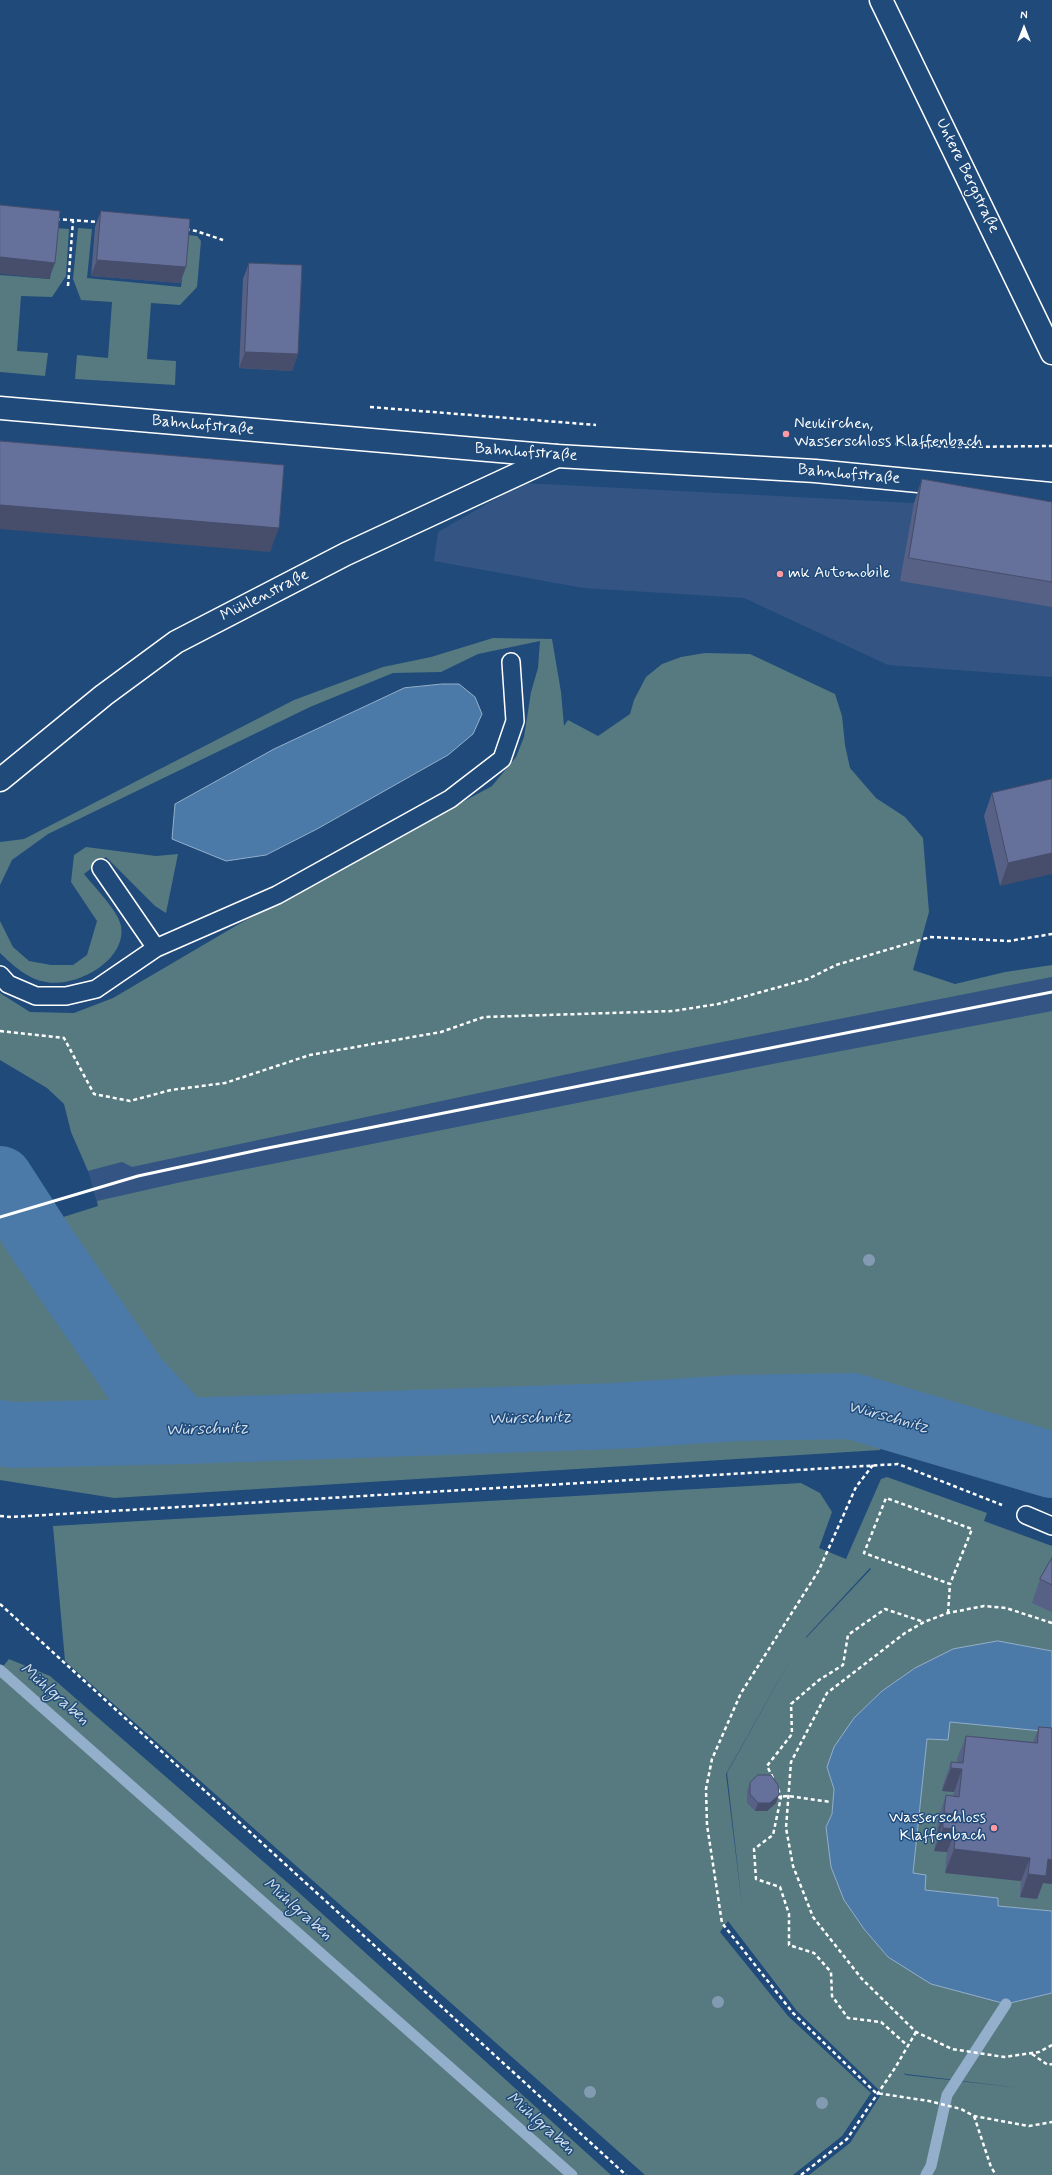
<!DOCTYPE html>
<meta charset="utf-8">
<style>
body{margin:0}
#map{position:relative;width:1052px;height:2175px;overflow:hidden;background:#1f4a7a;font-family:Mynerve,sans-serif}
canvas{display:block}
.north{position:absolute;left:1004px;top:8px;width:40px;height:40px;-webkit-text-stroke:3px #1f4a7a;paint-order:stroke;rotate:0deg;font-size:11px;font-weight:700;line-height:16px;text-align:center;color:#fff}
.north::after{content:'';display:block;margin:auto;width:14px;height:18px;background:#fff;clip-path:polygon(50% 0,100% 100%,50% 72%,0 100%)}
</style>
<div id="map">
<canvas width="1052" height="2175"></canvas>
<div class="north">N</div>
</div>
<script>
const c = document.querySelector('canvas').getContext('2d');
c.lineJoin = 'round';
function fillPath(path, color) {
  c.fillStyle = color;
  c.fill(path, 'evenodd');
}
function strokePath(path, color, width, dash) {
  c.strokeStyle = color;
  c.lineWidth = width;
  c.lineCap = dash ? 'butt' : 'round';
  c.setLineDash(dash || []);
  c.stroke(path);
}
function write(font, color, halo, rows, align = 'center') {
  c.font = font + ' Mynerve,sans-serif';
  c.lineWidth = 3;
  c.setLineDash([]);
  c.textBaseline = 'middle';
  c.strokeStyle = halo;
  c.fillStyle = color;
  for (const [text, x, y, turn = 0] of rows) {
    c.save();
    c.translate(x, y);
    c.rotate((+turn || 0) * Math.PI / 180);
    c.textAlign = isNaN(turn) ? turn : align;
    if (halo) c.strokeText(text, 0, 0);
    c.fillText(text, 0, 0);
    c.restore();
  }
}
const built = new Path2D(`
 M523 483 914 503 1052 526V677L888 665 744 598 583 588 434 561 438 532Z
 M1052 977V1011L777 1063 181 1182 98 1201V1206L88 1171 122 1162 132 1167 672 1052Z
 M0 1212 8 1235 0 1237Z`);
const green = new Path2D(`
 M55 228 69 229 66 276 52 297 21 296 17 351 48 353 45 376 0 372V275L50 279Z
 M78 228 92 229 87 278 181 287 187 235 197 236 201 241 197 287 180 305 151 303 147 359 176 361 175 385 75 379 77 355 108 358 112 302 81 300 73 279Z
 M493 638 552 639 561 692 564 726 568 720 598 736 630 714 634 700 646 677 662 664 681 657 705 653 750 654 835 694 842 716 845 745 850 768 876 798 905 817 923 838 929 912 913 970 955 984 1005 972 1052 965V977L672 1052 132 1167 122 1162 88 1171 71 1132 64 1104 47 1088 0 1060V993L30 1012 74 1013 113 998 239 924 492 786 516 757 524 737 531 692 538 668 540 641 478 654 441 672 393 673 310 707 48 834 12 860 0 885V842L24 839 294 700 383 667 431 657Z
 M86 847 156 856 178 854 166 913 155 906 106 857 84 874C94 887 118 910 121 926 127 961 75 988 46 982 27 979 13 965 0 953V921L13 947 29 961 51 965H73L87 955 97 921 71 882 74 855Z
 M1052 1011V1438L851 1393 734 1389 147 1422 13 1421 0 1418V1237L98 1206 97 1201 181 1182 777 1063Z
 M850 1417 887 1429 880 1450 114 1498 0 1480V1443L183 1447 617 1429 735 1419Z
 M887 1477 987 1513 984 1521 1052 1546V1651L998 1641 915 1668 882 1691 854 1718 827 1767 834 1789 832 1814 826 1827 844 1900 864 1929 888 1957 1006 2004 1052 1993V2175H809L850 2143 882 2093 797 2011 728 1921 720 1932 788 2016 871 2093 842 2136 793 2175H645L65 1661 53 1526 801 1483 820 1493 832 1512 819 1548 846 1559 881 1479ZM870 1568 871 1569 806 1638V1637ZM798 1646 727 1773 742 1905 726 1774ZM903 2073 906 2074 1020 2088 906 2075Z
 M9 1659 50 1676 296 1890 611 2175H0V1670Z
 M950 1722 1052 1732V1911L997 1906 998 1898 925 1890 913 1873 927 1739Z`);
const water = new Path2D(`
 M442 684H459L475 697 482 714 473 734 448 755 317 829 266 855 226 861 172 839 175 804 274 749 404 688Z
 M998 1641 1052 1651V1732L950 1722 948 1740 927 1739 913 1873 926 1875 925 1890 998 1898V1906L1052 1911V1993L1006 2004 931 1984 888 1957 864 1929 844 1900 831 1867 826 1827 832 1814 834 1789 827 1767 834 1747 854 1718 882 1691 915 1668 953 1649Z`);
const stream = new Path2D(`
 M0 1670 572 2175
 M926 2175 931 2166 947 2095 1006 2004`);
const river = new Path2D(`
 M0 1179 42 1244 136 1380 184 1431
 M0 1433 13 1435 184 1431 615 1416 735 1408 852 1406 1052 1465`);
const path = new Path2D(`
 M56 219 99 222
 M186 229 196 231 223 240
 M68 286 73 221
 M370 407 596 425
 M853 442 959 447 1052 446
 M0 1031 64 1038 94 1094 130 1101 171 1090 225 1083 310 1055 441 1032 484 1017 673 1011 718 1004 808 979 836 965 930 937 1009 941 1052 934
 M873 1465 856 1487 819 1570 741 1693 712 1759 706 1789 707 1825 722 1923 793 2013 876 2093 929 2101 961 2109 974 2116 1029 2126 1052 2122
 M0 1516 11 1517 898 1464 1002 1505
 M0 1604 626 2175
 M948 1613 950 1584 864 1553 886 1498 972 1529 950 1584
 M1052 1623 1006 1608 984 1606 948 1613 924 1622 905 1633 827 1693 791 1762 786 1828 793 1866 813 1917 862 1979 916 2032 952 2049 1004 2057 1039 2052 1052 2045
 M773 1778 767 1766 792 1734 791 1704 819 1680 843 1665 848 1635 885 1609 924 1622
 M778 1789 781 1797 773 1835 754 1849 756 1879 780 1887 789 1914V1945L814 1953 831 1972 832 1996 848 2018 881 2022 908 2046
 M776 1797 788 1796 831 1802
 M1032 2054 1048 2065 1052 2064
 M974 2116 991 2167 996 2175
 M801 2175 847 2139 895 2068 916 2032`);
const service = new Path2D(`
 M101 868 156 948
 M0 975 8 984 36 996H66L96 989 156 948 277 895 450 799 502 759 515 721 511 662
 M1026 1515 1052 1526`);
const minor = new Path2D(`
 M881 0 1052 353
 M0 780 104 695 176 642 346 554 557 456`);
const secondary = new Path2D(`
 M0 408 557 456 815 471 1052 494`);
const rail = new Path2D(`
 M0 1217 138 1176 263 1149 1052 992`);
const trees = [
 [869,1260],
 [718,2002],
 [590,2092],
 [822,2103]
];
const wall = new Path2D(`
 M101 211 186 267 180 283 91 276 95 227Z
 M249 263 298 354 292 371 239 368 243 279Z
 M922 479 1052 502V607L900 581 914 503Z
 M1052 779 1000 886 984 816 992 793Z
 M1052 1558V1612L1032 1603 1040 1579Z
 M1039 1727 1052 1728V1884L1043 1883 1037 1899 1020 1897 1021 1881 945 1873 947 1852 934 1851 935 1845 938 1836H936L938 1819 946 1795 953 1796 954 1792 942 1791 943 1785 951 1762H957V1759L966 1736 1033 1742Z
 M750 1783 776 1803 767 1811H755L747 1803V1791Z`);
const shadedWall = new Path2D(`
 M0 257 55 263 49 279 0 274Z
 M97 260 186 267 180 283 91 276Z
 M245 352 298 354 292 371 239 368Z
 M0 505 279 528 270 552 0 529Z
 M1052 853V874L1000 886 1008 863Z
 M951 1768 962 1769 954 1792 942 1791Z
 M779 1795 776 1803 767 1811H755L758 1803Z
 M944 1813 957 1814 952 1829H956L947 1852 934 1851 943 1828V1822L938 1836H936Z
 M954 1849 1030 1858 1021 1881 945 1873Z
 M1048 1859 1052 1860V1884L1043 1883 1037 1899 1020 1897 1028 1874Z`);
const building = new Path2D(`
 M0 205 60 211 55 263 0 257Z
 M101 211 190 219 186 267 97 260Z
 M249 263 302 265 298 354 245 352Z
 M0 441 284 465 279 528 0 505Z
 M922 479 1052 502V582L909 558Z
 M1052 779V853L1008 863 992 793Z
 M1052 1558V1585L1040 1579Z
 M1039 1727 1052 1728V1860L1048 1859 1046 1876 1028 1874 1030 1858 954 1849 956 1829 943 1828V1822L957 1823V1814L944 1813 946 1795 959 1797 962 1769 951 1768V1762L963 1763 966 1736 1037 1743Z
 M758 1775H771L778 1785 779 1795 770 1803H758L750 1794V1783Z`);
const markers = [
 [786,434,4,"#ff9aa2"],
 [780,574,4,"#ff9aa2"],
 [994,1828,4,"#ff9aa2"]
];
const streetNames = [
 ["Untere Bergstraße",967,176,64],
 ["Bahnhofstraße",203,426,5],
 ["Bahnhofstraße",526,453,4],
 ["Bahnhofstraße",849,475,5],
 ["Mühlenstraße",265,596,-27]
];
const poiNames = [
 ["Neukirchen,",794,425],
 ["Wasserschloss Klaffenbach",794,443],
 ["mk Automobile",788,574],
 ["Wasserschloss",986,1819,"right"],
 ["Klaffenbach",986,1837,"right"]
];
const waterNames = [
 ["Würschnitz",888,1418,15],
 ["Würschnitz",530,1419,-2],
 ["Würschnitz",207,1430,-2],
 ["Mühlgraben",54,1695,41],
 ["Mühlgraben",297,1910,41],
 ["Mühlgraben",540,2124,41]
];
fillPath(built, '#345584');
fillPath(green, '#567a80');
fillPath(water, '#4c7aa8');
strokePath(water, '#94afcb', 1);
strokePath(stream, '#94afcb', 11);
strokePath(river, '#4c7aa8', 66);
strokePath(service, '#fff', 20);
strokePath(minor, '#fff', 25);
strokePath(secondary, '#fff', 25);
strokePath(path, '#fff', 2.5, [4, 3]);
strokePath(service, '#1f4a7a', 17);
strokePath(minor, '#1f4a7a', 22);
strokePath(secondary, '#1f4a7a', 22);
strokePath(rail, '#fff', 3);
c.fillStyle = '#839bb2';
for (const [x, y] of trees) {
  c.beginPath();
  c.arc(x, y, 6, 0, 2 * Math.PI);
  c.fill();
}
fillPath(wall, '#576085');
fillPath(shadedWall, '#474e6c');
fillPath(building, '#65709b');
strokePath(building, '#474e6c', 1);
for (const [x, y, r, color] of markers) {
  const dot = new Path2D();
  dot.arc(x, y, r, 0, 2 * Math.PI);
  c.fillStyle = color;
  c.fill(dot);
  strokePath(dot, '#1f4a7a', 1.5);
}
write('16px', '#fff', '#1f4a7a', streetNames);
write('16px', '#fff', '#1f4a7a', poiNames, 'left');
write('italic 17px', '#d2dee9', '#1f4a7a', waterNames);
</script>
